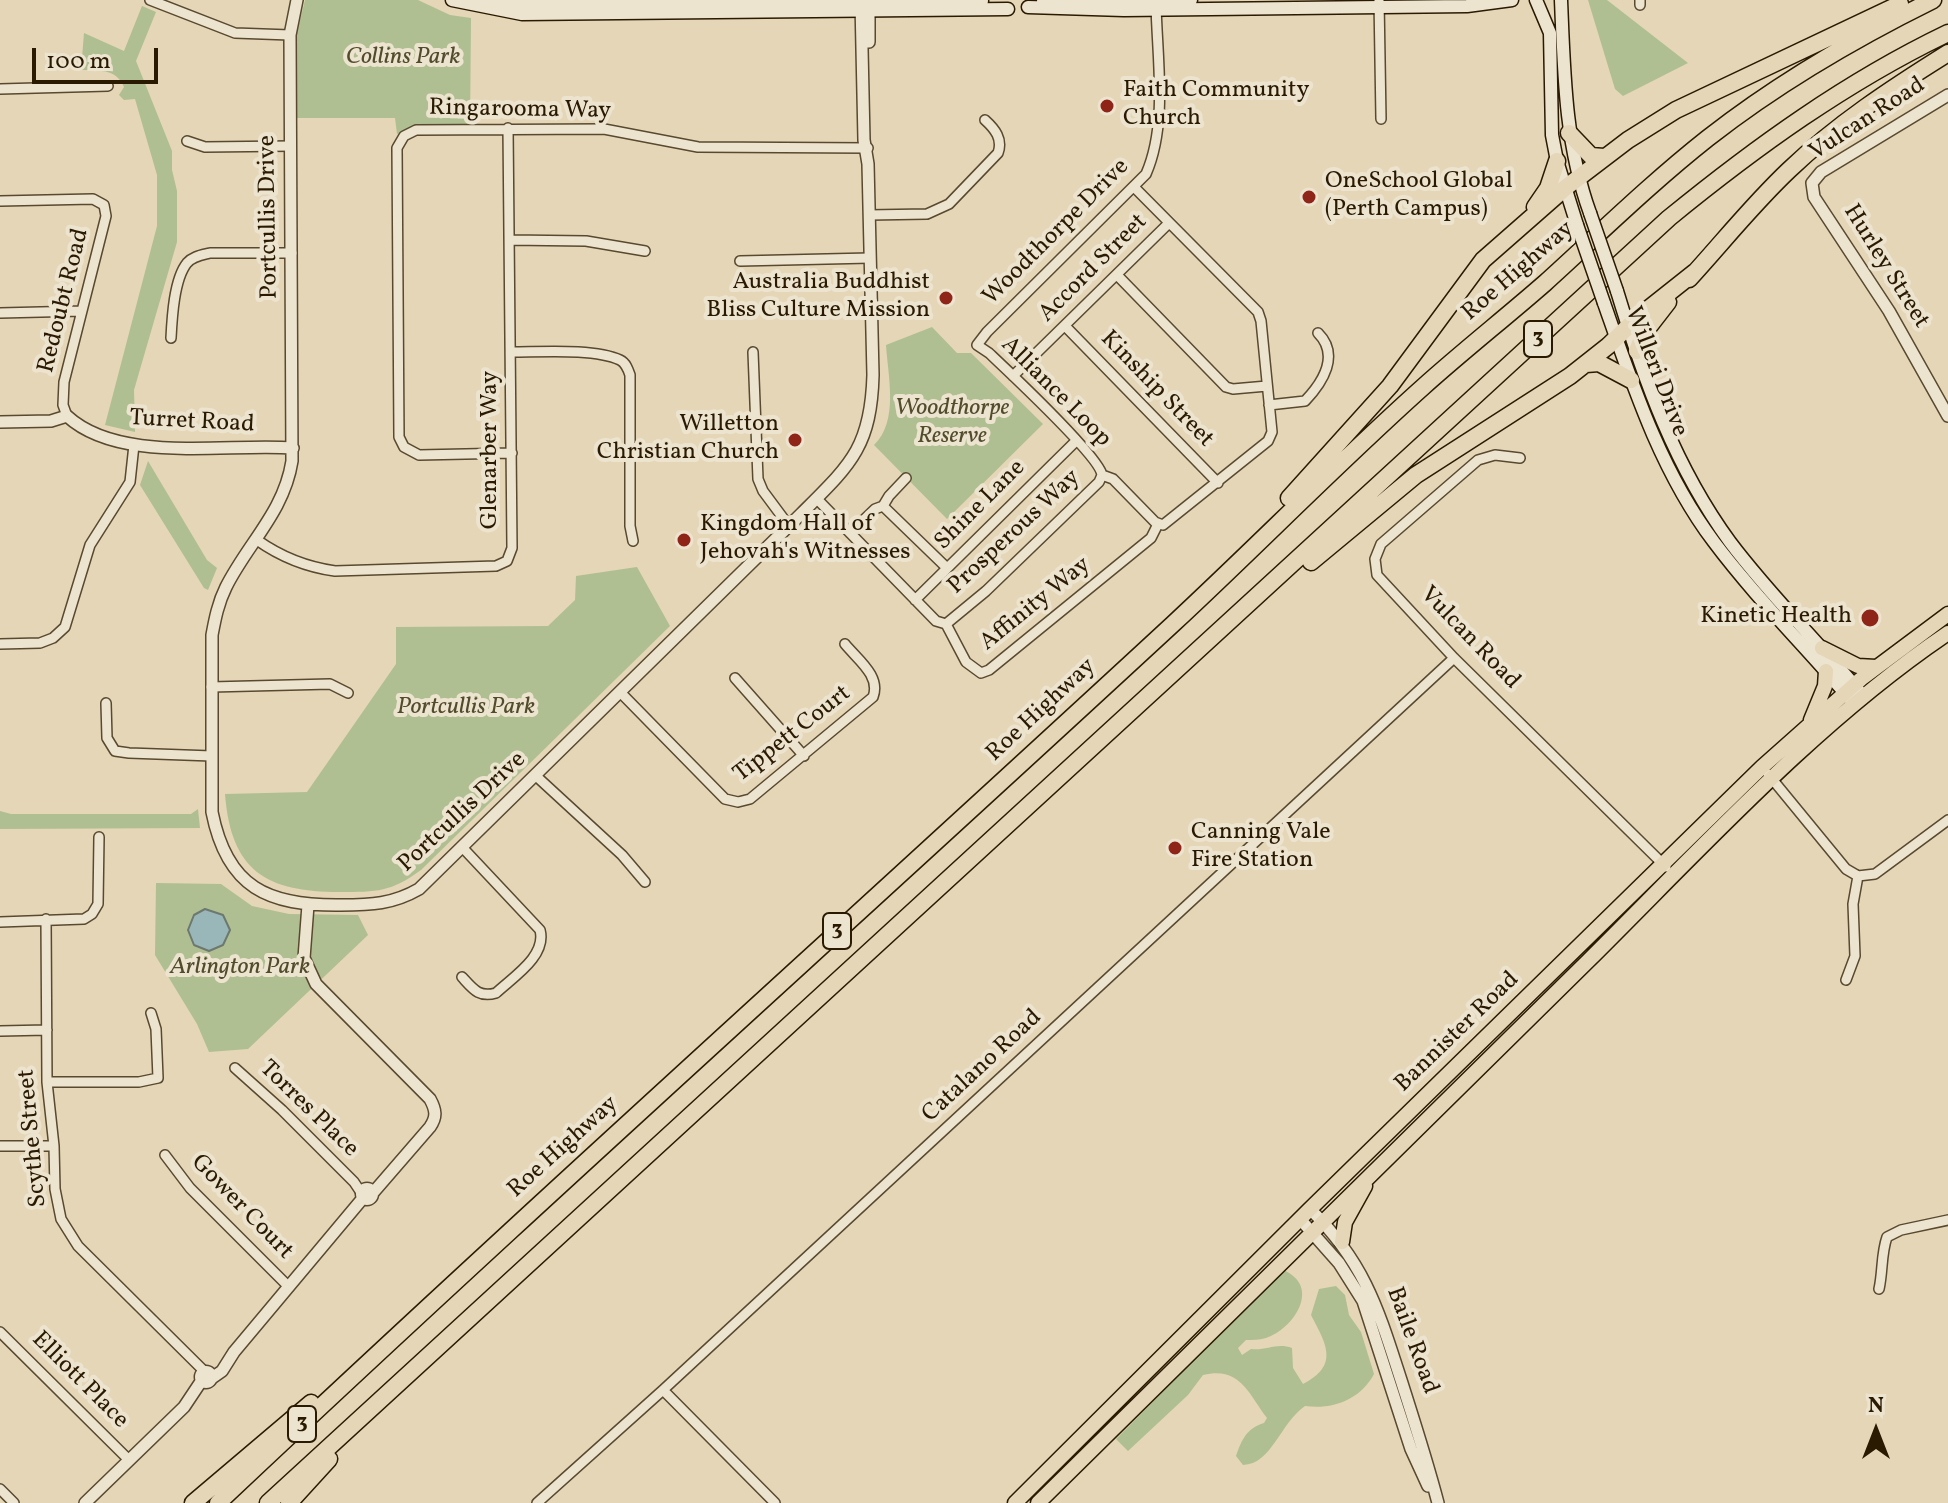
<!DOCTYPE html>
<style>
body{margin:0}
#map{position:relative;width:1948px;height:1503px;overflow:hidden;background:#e4d6b6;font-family:Vollkorn,serif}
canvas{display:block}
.north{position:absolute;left:1836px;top:1391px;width:80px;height:80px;-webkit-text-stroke:6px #ede4d0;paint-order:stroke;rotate:0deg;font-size:22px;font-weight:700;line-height:32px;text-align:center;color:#2a1a02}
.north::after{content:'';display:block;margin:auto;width:28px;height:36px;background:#2a1a02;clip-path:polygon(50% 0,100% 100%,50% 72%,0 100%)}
.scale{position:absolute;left:32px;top:48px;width:126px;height:36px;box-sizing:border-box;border:4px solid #2a1a02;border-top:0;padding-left:10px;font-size:24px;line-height:28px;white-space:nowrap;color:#2a1a02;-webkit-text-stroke:6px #ede4d0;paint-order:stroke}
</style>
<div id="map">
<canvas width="1948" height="1503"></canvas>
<div class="north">N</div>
<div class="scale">100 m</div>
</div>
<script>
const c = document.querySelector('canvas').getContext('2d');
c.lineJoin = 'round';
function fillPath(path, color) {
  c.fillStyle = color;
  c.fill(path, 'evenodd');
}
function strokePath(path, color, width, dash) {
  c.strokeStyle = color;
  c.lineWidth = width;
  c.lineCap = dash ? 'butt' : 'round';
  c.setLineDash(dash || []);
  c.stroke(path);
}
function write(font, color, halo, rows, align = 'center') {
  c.font = font + ' Vollkorn,serif';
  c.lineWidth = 8;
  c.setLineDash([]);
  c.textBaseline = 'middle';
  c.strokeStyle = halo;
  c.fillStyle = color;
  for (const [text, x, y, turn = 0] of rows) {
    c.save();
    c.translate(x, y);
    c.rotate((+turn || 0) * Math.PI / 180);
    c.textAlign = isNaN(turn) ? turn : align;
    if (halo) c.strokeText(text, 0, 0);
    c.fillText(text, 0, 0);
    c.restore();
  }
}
const green = new Path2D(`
 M305 0H418L450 15 471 18 470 127 416 126 397 134 395 118H297L296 36Z
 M1588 0H1607L1688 63 1623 96 1615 89Z
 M142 6 156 12 136 61 172 151V170L177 191V242L134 390 135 432 105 425 157 226V175L135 99 124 100 119 95 124 87C116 68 99 71 81 70L84 33 124 51Z
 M932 327 957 353H971L1043 424 947 519 874 445C899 421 888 377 886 345Z
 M148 461 207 560 217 568 208 590 204 588 140 485Z
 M637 567 670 626 421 870C391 892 377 892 340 892 266 892 231 871 225 794L307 792 396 664V627L548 626 575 600 576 576Z
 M198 809 200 828 0 829V811L11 814H191Z
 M156 883 221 884 252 906 289 914 358 915 368 935 248 1049 209 1052 197 1024 155 955Z
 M1283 1270C1322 1286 1294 1329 1266 1338 1259 1340 1252 1340 1246 1340L1238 1348 1242 1355 1251 1349C1266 1351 1277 1342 1292 1348L1293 1368 1303 1384C1340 1365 1326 1344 1311 1315L1319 1289 1336 1286 1345 1295 1349 1315 1361 1332 1374 1374C1361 1399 1333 1410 1305 1406 1280 1423 1272 1464 1243 1465L1236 1456C1242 1439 1247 1428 1264 1423L1267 1418C1248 1393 1240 1366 1203 1375L1188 1395 1128 1451 1116 1439Z`);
const water = new Path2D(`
 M205 909 223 915 230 930 223 945 209 951 194 945 188 930 194 915Z`);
const minor = new Path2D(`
 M150 0 235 33 290 35
 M1379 0 1381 119
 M1640 0V5
 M0 89 108 86
 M187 141 205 147 291 146
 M1134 187 1258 312 1261 321 1272 432 1268 441 1163 525 1155 522 1113 479 1102 475C1100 457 1008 371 989 353L977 345 987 332 1146 174C1168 124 1157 58 1156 4
 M0 201 93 199 104 205 106 216 64 382 63 405 67 416
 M869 215 927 214 949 204 998 153C1003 139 995 129 985 120
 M510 240 586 241 645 251
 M740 261 870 258
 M1117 275 1226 387 1233 389 1267 386
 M0 313 82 311
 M1065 326 1218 483
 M171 338C172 318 174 279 187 263 193 256 202 255 210 253H292
 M512 352C540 352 595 348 620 360 626 363 628 369 630 375V526L633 541
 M753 352 758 479 763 491 789 526
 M1013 376 1169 223
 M1269 405 1305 401C1323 382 1340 355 1318 333
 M512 453 419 455 404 447 399 437 397 148 404 136 416 130 604 129 698 147 868 148
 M1520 458 1495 455 1478 460 1381 544 1375 559 1377 575 1454 658 1666 867
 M817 499 936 621 946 624 986 591 1099 482 1102 475
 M883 506 947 568
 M850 533 875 509 883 506 889 496 906 478
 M257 540C281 557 306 567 335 571L496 566 507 561 512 548 508 128
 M915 600 1076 441
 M946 624 966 662 981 673 989 670 1151 538 1158 524
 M0 644 40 643 53 638 65 627 90 545 130 482 134 445
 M735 678 804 756
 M211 687 330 684 348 693
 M620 692 725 799 738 802 750 799 873 697C881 676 858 660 845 644
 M106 703 107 738 115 751 129 753 212 756
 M1768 774 1846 869 1858 876 1875 874 1948 820
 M535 775 622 855 645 882
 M462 847 540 930C547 956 513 977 496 993 479 998 473 989 462 977
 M46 919 47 1082 54 1146 55 1189 61 1219 78 1246 205 1372
 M0 922 84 919 92 914 98 904 99 837
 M1846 980 1855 956 1853 904 1858 876
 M0 1031 47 1030
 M235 1068 282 1110 354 1182 362 1194
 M47 1082H139L158 1078 156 1029 151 1013
 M0 1146H54
 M165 1155 190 1188 289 1287
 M1879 1289C1883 1271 1881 1254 1887 1237L1901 1230 1948 1220
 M0 1332 129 1460
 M663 1390 775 1503
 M0 1489 14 1503
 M537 1503 663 1390 1454 658`);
const tertiary = new Path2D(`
 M297 0 290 35 292 461C284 512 248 543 226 587 218 603 215 619 212 635V812C227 888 268 906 341 905 371 905 393 904 419 889L801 514C850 465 871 448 873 375L868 164 864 140 861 3
 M869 42V3
 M1948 95 1821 172 1812 183 1814 197 1889 311 1948 416
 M0 422 51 421 67 416C119 464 226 443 293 448
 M308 905 304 958 316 984 430 1099C436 1110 437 1117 430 1127L372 1194
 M361.5 1194a5.5 5.5 0 1 1 11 0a5.5 5.5 0 1 1-11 0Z
 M1310 1209C1365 1263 1378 1309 1401 1380 1414 1421 1427 1461 1438 1503
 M1300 1219 1339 1263 1363 1301 1411 1449 1428 1486
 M200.5 1377a5.5 5.5 0 1 1 11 0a5.5 5.5 0 1 1-11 0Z
 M212 1378 222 1371 234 1352 363 1198
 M85 1503 184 1407 202 1380`);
const secondary = new Path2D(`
 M452 0 522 14 1008 9
 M485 0 533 6 982 1
 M1043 0H1191
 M1536 0 1550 33 1552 135 1557 161 1577 225
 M1561 0C1564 73 1565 144 1590 213
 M1028 7 1124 10 1467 6 1512 0
 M1617 291C1644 380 1675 467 1730 542 1769 594 1817 641 1859 691
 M1604 303C1633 386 1661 472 1714 542 1756 598 1806 647 1851 700`);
const primary = new Path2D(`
 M1822 648 1858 666 1876 667
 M1811 720 1825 686 1826 671
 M1342 1242 1345 1222 1365 1186
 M1015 1503 1310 1209 1762 767 1861 679 1948 614
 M1038 1503C1221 1322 1404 1141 1588 961 1700 850 1817 721 1948 633`);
const motorway = new Path2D(`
 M1569 133 1591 156 1604 157
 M1535 207 1548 188 1557 161
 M1689 279C1722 243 1753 204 1789 170 1837 124 1892 88 1948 53
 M1637 351 1644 333 1668 302
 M1586 364 1599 363 1631 380
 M1289 498 1390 386 1483 260 1565 188 1628 140 1676 110 1900 4
 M1311 562 1416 475 1570 376 1608 346 1637 318 1695 272
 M193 1503 311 1403
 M218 1503C533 1206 855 918 1173 624 1257 546 1337 464 1423 387 1463 351 1505 318 1545 283 1599 234 1651 183 1708 138 1777 84 1854 39 1933 0
 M268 1503 1669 218C1756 147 1846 82 1948 33
 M289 1503 329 1459`);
const secondaryBridge = new Path2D(`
 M1590 213 1617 291
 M1577 225 1604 303`);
const markers = [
 [1107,106,8,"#8f2418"],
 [1309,197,8,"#8f2418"],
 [946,298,8,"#8f2418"],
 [795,440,8,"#8f2418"],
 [684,540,8,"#8f2418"],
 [1870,618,10,"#8f2418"],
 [1175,848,8,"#8f2418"]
];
const shields = [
 [1538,339,28],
 [837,931,28],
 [302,1424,28]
];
const shieldNames = [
 ["3",1538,339],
 ["3",837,931],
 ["3",302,1424]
];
const parkNames = [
 ["Collins Park",403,59],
 ["Woodthorpe",952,410],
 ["Reserve",952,438],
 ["Portcullis Park",466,709],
 ["Arlington Park",240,969]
];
const poiNames = [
 ["Faith Community",1123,92],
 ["Church",1123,120],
 ["OneSchool Global",1325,183],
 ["(Perth Campus)",1325,211],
 ["Australia Buddhist",930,284,"right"],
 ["Bliss Culture Mission",930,312,"right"],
 ["Willetton",779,426,"right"],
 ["Christian Church",779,454,"right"],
 ["Kingdom Hall of",700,526],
 ["Jehovah's Witnesses",700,554],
 ["Kinetic Health",1852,618,"right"],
 ["Canning Vale",1191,834],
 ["Fire Station",1191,862]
];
const streetNames = [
 ["Ringarooma Way",520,111,1],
 ["Vulcan Road",1868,120,-33],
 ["Portcullis Drive",270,217,-91],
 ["Woodthorpe Drive",1057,233,-45],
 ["Hurley Street",1885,267,58],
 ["Accord Street",1094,269,-45],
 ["Roe Highway",1519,272,-41],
 ["Redoubt Road",65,301,-76],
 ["Willeri Drive",1655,372,69],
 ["Kinship Street",1156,390,46],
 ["Alliance Loop",1055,393,45],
 ["Turret Road",192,423,3],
 ["Glenarber Way",492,450,-90],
 ["Shine Lane",981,506,-45],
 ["Prosperous Way",1015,533,-43],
 ["Affinity Way",1036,605,-39],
 ["Vulcan Road",1469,639,46],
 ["Roe Highway",1042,711,-43],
 ["Tippett Court",793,735,-38],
 ["Portcullis Drive",463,813,-43],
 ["Bannister Road",1458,1033,-44],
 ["Catalano Road",983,1067,-43],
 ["Torres Place",308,1110,44],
 ["Scythe Street",34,1138,-95],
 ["Roe Highway",564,1148,-42],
 ["Gower Court",241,1208,46],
 ["Baile Road",1411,1341,70],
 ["Elliott Place",79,1381,45]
];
fillPath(green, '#afbf92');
fillPath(water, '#99b7b8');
strokePath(water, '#6d786f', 2);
strokePath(minor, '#58492f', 12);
strokePath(tertiary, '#58492f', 14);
strokePath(secondary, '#2a1a02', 15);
strokePath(primary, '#2a1a02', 17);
strokePath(motorway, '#2a1a02', 19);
strokePath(minor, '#ede4d0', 9);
strokePath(tertiary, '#ede4d0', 11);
strokePath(secondary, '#ede4d0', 12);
strokePath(primary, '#e4d6b6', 14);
strokePath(motorway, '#e4d6b6', 16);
strokePath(secondaryBridge, '#2a1a02', 15, []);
strokePath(secondaryBridge, '#ede4d0', 12);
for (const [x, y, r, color] of markers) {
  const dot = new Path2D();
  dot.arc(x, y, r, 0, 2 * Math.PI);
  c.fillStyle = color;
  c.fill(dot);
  strokePath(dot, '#ede4d0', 3);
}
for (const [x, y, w] of shields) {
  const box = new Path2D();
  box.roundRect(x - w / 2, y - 18, w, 36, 6);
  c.fillStyle = '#ede4d0';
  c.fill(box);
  strokePath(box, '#2a1a02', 2);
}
write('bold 22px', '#2a1a02', null, shieldNames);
write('italic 24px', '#524c2d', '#ede4d0', parkNames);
write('24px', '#2a1a02', '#ede4d0', poiNames, 'left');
write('24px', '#2a1a02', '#ede4d0', streetNames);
</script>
